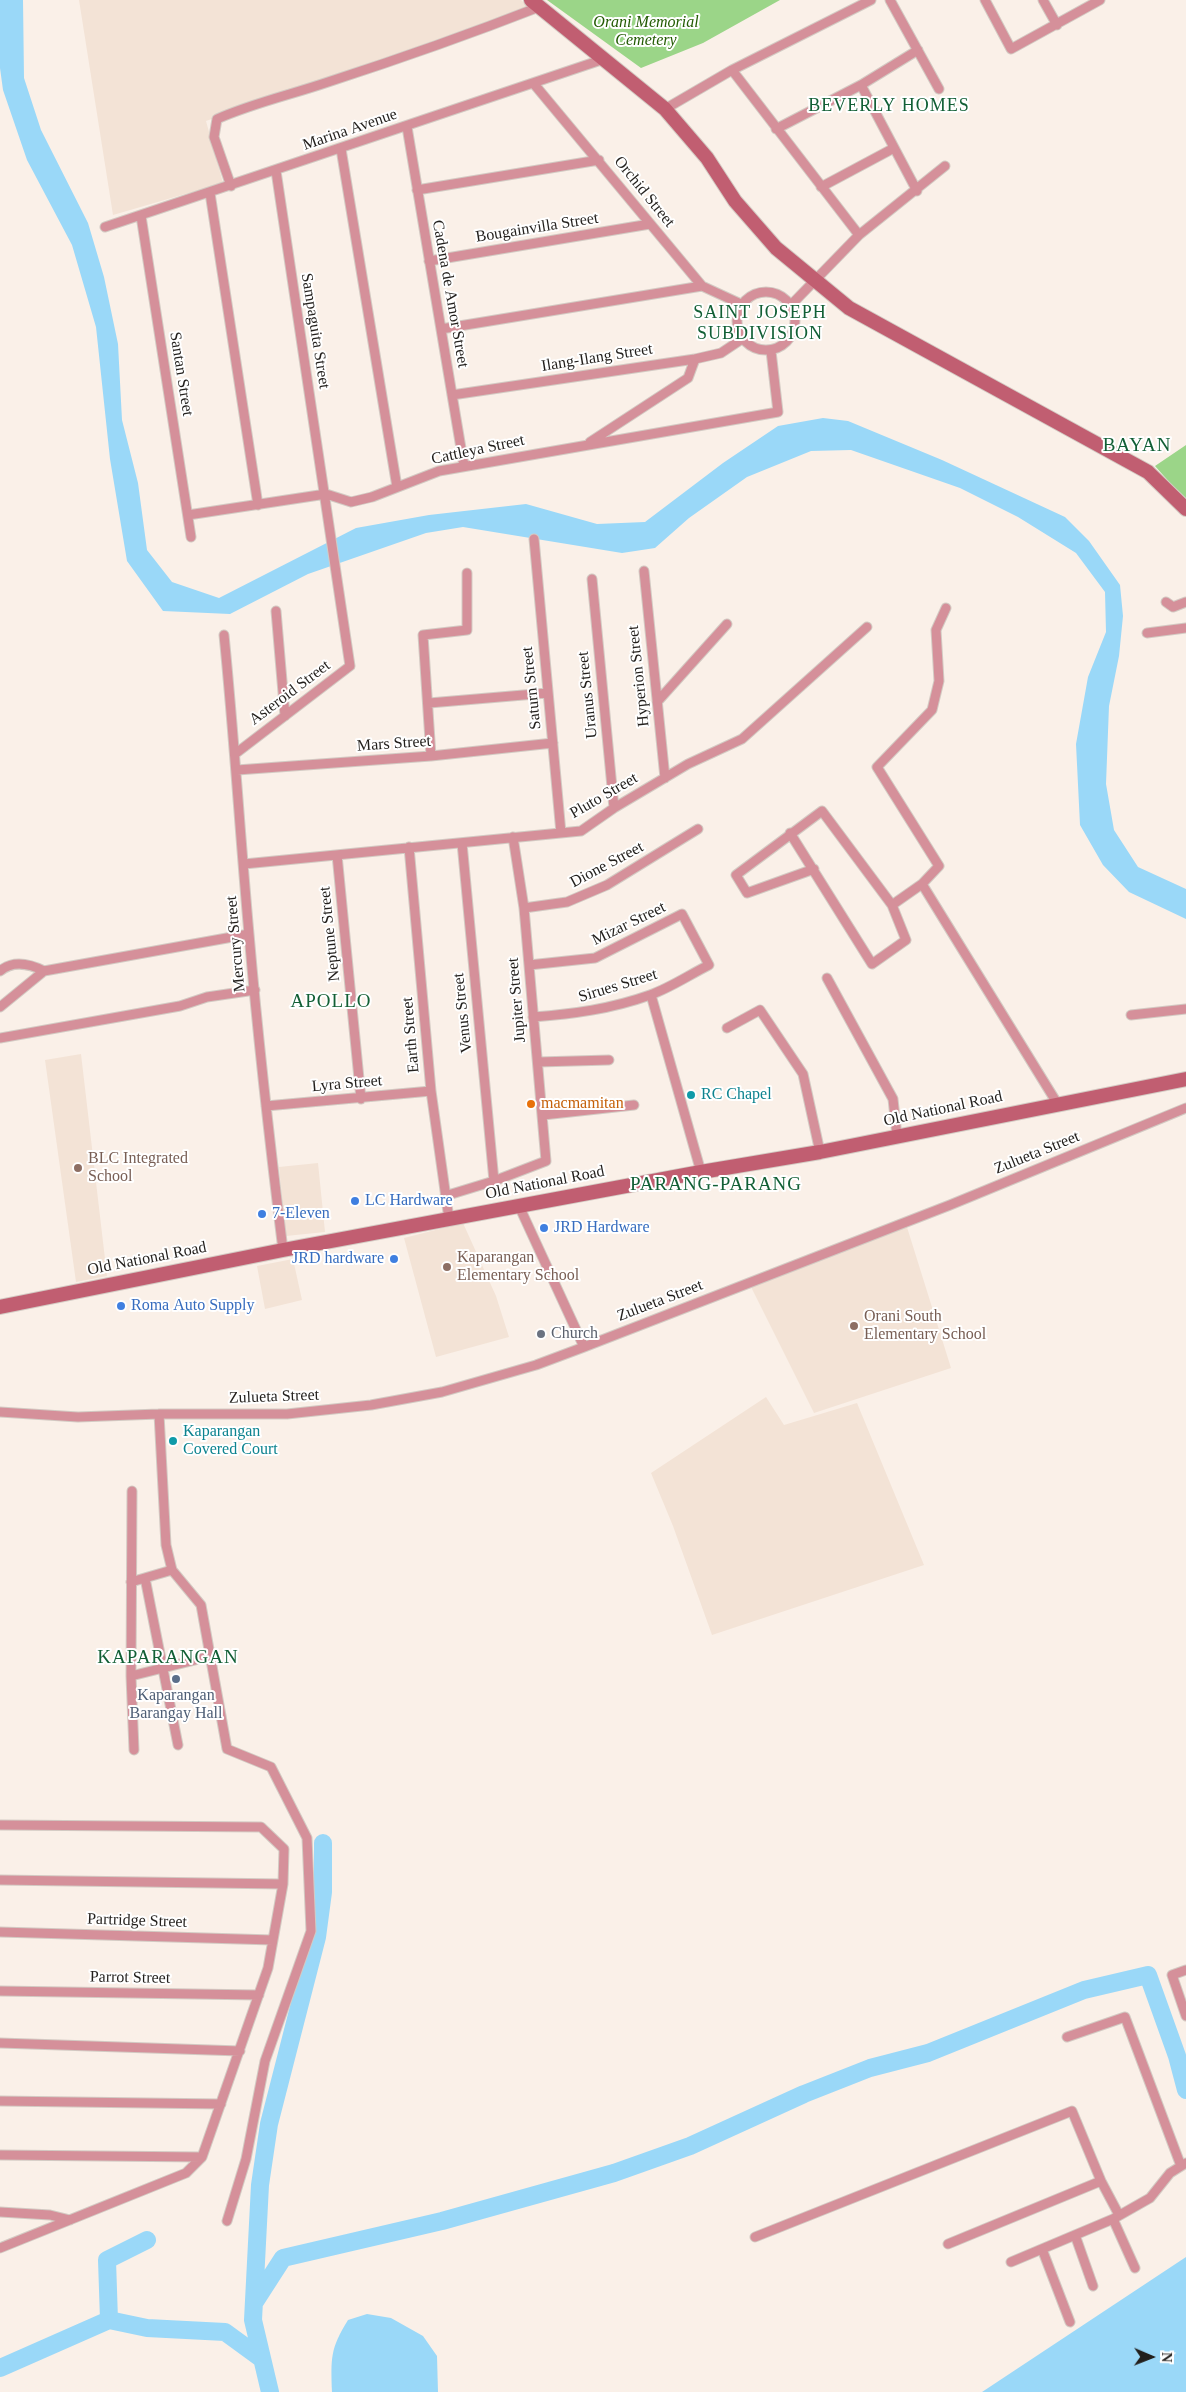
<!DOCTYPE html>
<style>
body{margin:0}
#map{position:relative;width:1186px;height:2392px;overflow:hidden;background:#faf0e8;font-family:Georgia,serif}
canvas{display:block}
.north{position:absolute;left:1126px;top:2332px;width:50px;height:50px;-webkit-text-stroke:4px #fff;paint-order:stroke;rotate:91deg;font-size:14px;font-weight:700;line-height:20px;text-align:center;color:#221f1c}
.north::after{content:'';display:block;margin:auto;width:18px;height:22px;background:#221f1c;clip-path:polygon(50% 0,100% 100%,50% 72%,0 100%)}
</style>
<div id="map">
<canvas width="1186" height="2392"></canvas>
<div class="north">N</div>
</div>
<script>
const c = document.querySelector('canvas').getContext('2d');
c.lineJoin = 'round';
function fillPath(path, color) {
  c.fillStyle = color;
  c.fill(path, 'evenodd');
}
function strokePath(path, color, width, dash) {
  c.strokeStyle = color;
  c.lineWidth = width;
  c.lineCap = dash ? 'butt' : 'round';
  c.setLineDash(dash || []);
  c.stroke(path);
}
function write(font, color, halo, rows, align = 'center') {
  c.font = font + ' Georgia,serif';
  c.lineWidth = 4;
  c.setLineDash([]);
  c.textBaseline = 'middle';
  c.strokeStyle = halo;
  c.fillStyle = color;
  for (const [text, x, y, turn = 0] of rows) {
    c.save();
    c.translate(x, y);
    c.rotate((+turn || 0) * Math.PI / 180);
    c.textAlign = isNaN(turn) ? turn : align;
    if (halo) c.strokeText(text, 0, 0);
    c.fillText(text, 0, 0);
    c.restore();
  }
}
const built = new Path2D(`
 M79 0H521L529 7 206 121 223 183 113 215Z
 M81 1054 107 1276 76 1282 45 1060Z
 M318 1163 325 1232 286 1236 279 1167Z
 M463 1223 496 1296 509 1337 436 1357 404 1238Z
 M906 1224 951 1368 814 1413 750 1285Z
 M293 1259 302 1300 265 1309 257 1266Z
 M766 1397 784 1425 857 1403 924 1565 712 1635 673 1526 651 1473Z`);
const green = new Path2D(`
 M547 0H780L703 43 641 68Z
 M1186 445V501L1155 466Z`);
const water = new Path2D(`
 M0 0H23L24 78 41 130 88 223 104 277 118 344 122 420 138 483 147 550 172 582 219 598 356 528 429 515 526 504 597 524 645 522 723 463 778 426 823 418 848 421 942 460 1065 517 1089 541 1120 585 1123 616 1119 656 1109 706 1106 784 1114 830 1138 867 1186 889V919L1129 892 1103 865 1080 825 1076 744 1088 677 1106 632 1105 592 1076 553 1018 517 960 488 851 450 811 451 747 477 689 518 655 548 622 553 463 527 426 533 308 574 230 614 163 611 127 561 110 459 96 327 72 245 27 160 3 90 0 68Z
 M1186 2257V2392H982Z
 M367 2314 391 2318 423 2336 437 2356 438 2392H332C331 2358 330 2349 348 2320Z`);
const river = new Path2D(`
 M147 2240 107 2260 109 2320 147 2328 225 2332 262 2359
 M254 2303 283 2258 442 2221 614 2173 690 2146 804 2094 870 2068 928 2053 1084 1990 1148 1975 1177 2056 1186 2090
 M0 2368 109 2320
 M270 2392 253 2320 260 2185 269 2124 317 1937 323 1892V1843`);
const street = new Path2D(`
 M890 0 939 89
 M985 0 1011 49 1100 0
 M1043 0 1057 25
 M732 70 859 235
 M534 84 702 286 741 304
 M861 85 917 191
 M665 109 732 70 871 0
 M407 127 464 466
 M776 129 861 85 918 50
 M341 149 397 487
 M231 186 214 137 217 119C253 103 290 95 328 82 399 59 470 34 539 7
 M821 187 894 148
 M417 190 599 160
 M210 193 258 505
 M141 216 191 537
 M105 227 604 59
 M429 261 650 224
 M737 321a29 29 0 1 1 58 0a29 29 0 1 1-58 0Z
 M791 305 859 235 945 166
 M441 329 702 286
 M452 395 695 359 721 353 742 339
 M590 442 688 378 695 359
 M188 515 326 494 351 502 372 497 439 471 778 412 771 351
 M534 539 561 833
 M644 571 665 778
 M592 579 614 808
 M1166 602 1173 607 1186 602
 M946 608 936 630 939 681 932 710 877 767 939 866 922 884 1057 1103
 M276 611 285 716
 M1147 633 1186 628
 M224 635C234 735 240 834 249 934 258 1039 270 1145 283 1250
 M657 702 727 624
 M429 703 547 693
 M235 754 350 666 276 171
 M431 756 423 635 467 630V573
 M237 770 431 756 553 743
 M790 833 872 964 906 940 892 905 822 811 736 875 747 893 814 869
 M462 843 494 1181
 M409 847 431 1091 449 1219
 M337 855 361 1099
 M244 864 581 831 614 808 688 764 742 739 867 627
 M892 905 922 884
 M524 908 567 902 607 885 698 829
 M529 965 595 958 682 914 709 965C689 975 670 988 650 995 611 1009 573 1014 533 1017
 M0 971C13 960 30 964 44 971
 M827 978 893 1099 897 1136
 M651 995 701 1172
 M0 1007 44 971 249 934
 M1131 1015 1186 1009
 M727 1028 760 1010 803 1074 820 1152
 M0 1038 180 1006 207 997 255 990
 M538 1062 609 1060
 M266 1106 431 1091
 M543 1115 634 1105
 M445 1196 494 1181 546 1161 524 908 513 837
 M519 1206 584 1347
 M0 1412 78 1417 159 1414H287L371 1405 442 1392 536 1365 584 1347 950 1205 1186 1108
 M159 1414 166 1545 172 1570 201 1605 227 1749 271 1767 307 1838 311 1931 265 2061 246 2159 227 2221
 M132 1491 131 1676 134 1750
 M145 1578 178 1745
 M131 1582 172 1570
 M131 1676 211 1656
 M0 1825 261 1827 284 1849 283 1884 268 1968 202 2157 186 2173 0 2248
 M0 1880 283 1884
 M0 1932 273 1940
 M1186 1970 1172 1975 1186 2016
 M0 1991 259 1995
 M1067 2037 1125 2017 1181 2166
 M0 2043 240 2051
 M0 2101 221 2104
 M0 2155 202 2157
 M0 2212 50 2215 70 2220
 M1113 2219 1135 2268
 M1075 2235 1093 2286
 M755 2237 1072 2111 1101 2181
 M948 2244 1101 2181 1119 2215
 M1042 2249 1070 2322
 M1011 2262 1113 2219 1150 2198 1170 2173 1186 2163`);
const secondary = new Path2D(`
 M531 0 665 109 707 158 735 201 776 248 849 308 1148 472 1186 509
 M0 1307 283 1250 701 1172 820 1152 1186 1079`);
const markers = [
 [691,1095,5,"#0f9aa8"],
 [531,1104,5,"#e8710a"],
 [78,1168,5,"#8d6e63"],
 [355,1201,5,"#3f7fe0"],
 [262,1214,5,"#3f7fe0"],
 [544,1228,5,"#3f7fe0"],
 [394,1259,5,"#3f7fe0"],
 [447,1267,5,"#8d6e63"],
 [121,1306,5,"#3f7fe0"],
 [854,1326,5,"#8d6e63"],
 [541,1334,5,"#6b7280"],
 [173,1441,5,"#0f9aa8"],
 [176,1679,5,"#5c6f8a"]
];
const parkNames = [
 ["Orani Memorial",646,23],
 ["Cemetery",646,41]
];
const streetNames = [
 ["Marina Avenue",350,130,-19],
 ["Orchid Street",644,192,51],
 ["Bougainvilla Street",537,228,-9],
 ["Cadena de Amor Street",450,294,80],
 ["Sampaguita Street",315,331,81],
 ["Ilang-Ilang Street",597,358,-9],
 ["Santan Street",181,374,81],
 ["Cattleya Street",478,450,-12],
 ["Hyperion Street",639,676,-96],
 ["Saturn Street",532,688,-96],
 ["Asteroid Street",290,693,-37],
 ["Uranus Street",588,695,-96],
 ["Mars Street",394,744,-4],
 ["Pluto Street",604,796,-30],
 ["Dione Street",607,865,-28],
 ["Mizar Street",629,924,-26],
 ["Neptune Street",330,934,-96],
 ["Mercury Street",236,944,-95],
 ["Sirues Street",618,986,-17],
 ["Jupiter Street",517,1000,-95],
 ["Venus Street",463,1013,-96],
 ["Earth Street",411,1035,-95],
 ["Lyra Street",347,1084,-5],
 ["Old National Road",943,1109,-12],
 ["Zulueta Street",1037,1153,-22],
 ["Old National Road",545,1183,-11],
 ["Old National Road",147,1259,-11],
 ["Zulueta Street",660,1301,-21],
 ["Zulueta Street",274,1397,-2],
 ["Partridge Street",137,1921,2],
 ["Parrot Street",130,1978,1]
];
const cultureNames = [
 ["RC Chapel",701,1095],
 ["Kaparangan",183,1432],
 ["Covered Court",183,1450]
];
const foodNames = [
 ["macmamitan",541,1104]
];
const educationNames = [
 ["BLC Integrated",88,1159],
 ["School",88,1177],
 ["Kaparangan",457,1258],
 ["Elementary School",457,1276],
 ["Orani South",864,1317],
 ["Elementary School",864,1335]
];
const shopNames = [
 ["LC Hardware",365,1201],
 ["7-Eleven",272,1214],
 ["JRD Hardware",554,1228],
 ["JRD hardware",384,1259,"right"],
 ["Roma Auto Supply",131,1306]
];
const worshipNames = [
 ["Church",551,1334]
];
const serviceNames = [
 ["Kaparangan",176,1696],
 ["Barangay Hall",176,1714]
];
const neighbourhoodNames = [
 ["BEVERLY HOMES",889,106],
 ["SAINT JOSEPH",760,313],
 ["SUBDIVISION",760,334]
];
const quarterNames = [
 ["BAYAN",1137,446],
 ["APOLLO",331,1002],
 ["PARANG-PARANG",716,1185],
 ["KAPARANGAN",168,1658]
];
fillPath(built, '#f3e3d6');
fillPath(green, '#9bd588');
fillPath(water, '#9ad8f8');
strokePath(river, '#9ad8f8', 18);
strokePath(street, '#d3cac3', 11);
strokePath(secondary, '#d3cac3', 16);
strokePath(street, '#d5909a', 9);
strokePath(secondary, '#c15e71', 14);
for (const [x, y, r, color] of markers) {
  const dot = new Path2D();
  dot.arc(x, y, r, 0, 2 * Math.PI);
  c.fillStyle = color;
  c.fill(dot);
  strokePath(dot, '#fff', 2);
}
write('italic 16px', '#235b03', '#fff', parkNames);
write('16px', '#221f1c', '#fff', streetNames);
write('16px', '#0d838f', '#fff', cultureNames, 'left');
write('16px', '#c56008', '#fff', foodNames, 'left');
write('16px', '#785e54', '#fff', educationNames, 'left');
write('16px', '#366cbe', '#fff', shopNames, 'left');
write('16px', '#5b616d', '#fff', worshipNames, 'left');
write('16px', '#4e5e75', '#fff', serviceNames);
c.letterSpacing = '1px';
write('18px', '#125f35', '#fff', neighbourhoodNames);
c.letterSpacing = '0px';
c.letterSpacing = '1px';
write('19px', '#125f35', '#fff', quarterNames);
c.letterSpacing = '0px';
</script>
